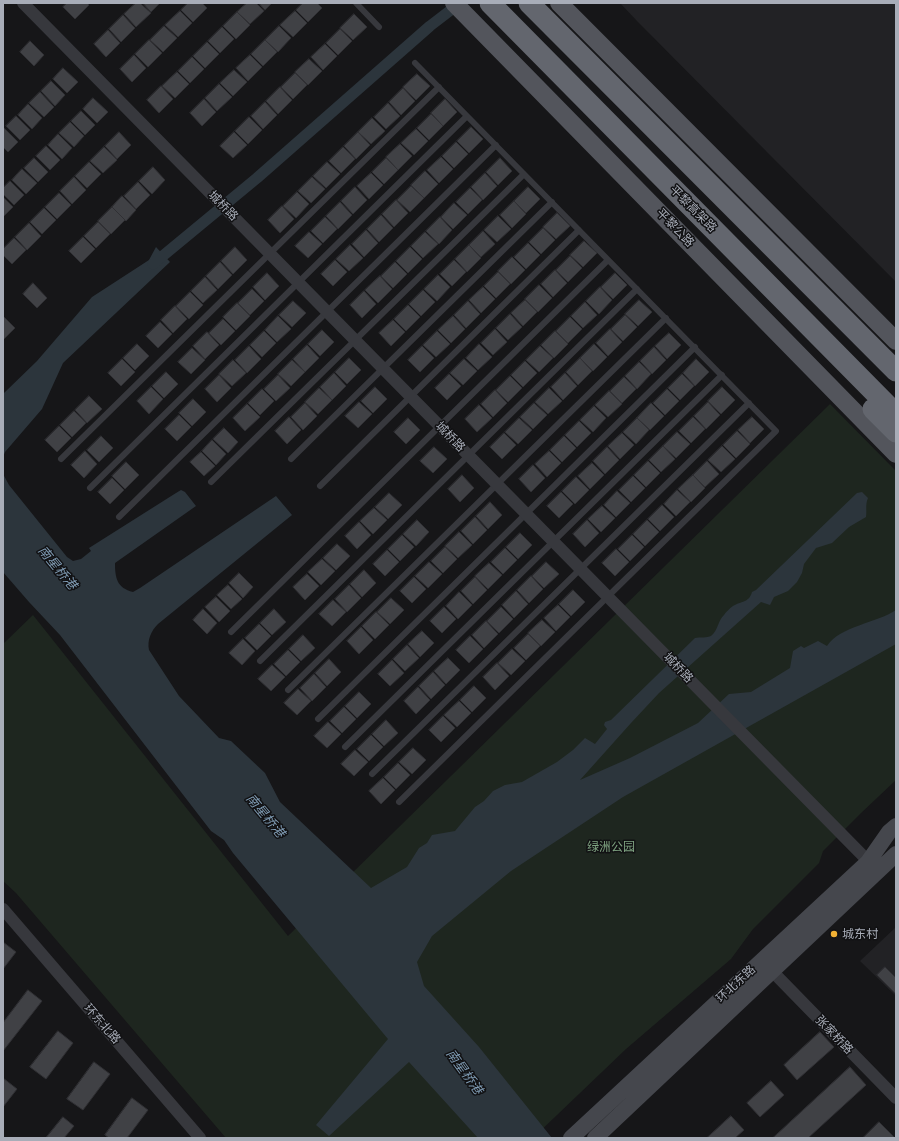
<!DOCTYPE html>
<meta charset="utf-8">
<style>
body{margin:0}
#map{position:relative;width:899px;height:1141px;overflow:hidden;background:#161618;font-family:Figtree,sans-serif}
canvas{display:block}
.frame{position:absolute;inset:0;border:4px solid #a8adb8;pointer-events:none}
</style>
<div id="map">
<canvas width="899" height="1141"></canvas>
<div class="frame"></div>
</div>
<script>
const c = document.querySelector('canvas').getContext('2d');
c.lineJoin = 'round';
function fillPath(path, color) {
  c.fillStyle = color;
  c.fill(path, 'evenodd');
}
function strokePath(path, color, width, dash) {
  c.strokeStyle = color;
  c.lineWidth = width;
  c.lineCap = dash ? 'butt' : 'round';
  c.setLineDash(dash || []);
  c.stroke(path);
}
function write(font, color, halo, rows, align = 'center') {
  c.font = font + ' Figtree,"Noto Sans SC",sans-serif';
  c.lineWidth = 3;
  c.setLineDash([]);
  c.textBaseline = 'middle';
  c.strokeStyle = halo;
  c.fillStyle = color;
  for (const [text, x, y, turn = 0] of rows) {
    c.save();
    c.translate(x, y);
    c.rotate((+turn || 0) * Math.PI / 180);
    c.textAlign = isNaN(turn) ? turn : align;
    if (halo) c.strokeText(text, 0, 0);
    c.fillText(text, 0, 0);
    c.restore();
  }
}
const built = new Path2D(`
 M620 3H896V282L637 21Z
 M896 927V996L860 961Z`);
const green = new Path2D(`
 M830 404 896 471V780L860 814 823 851 819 863 753 929 731 959 626 1049 533 1138H226L16 893 3 881V644L33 615 288 936Z`);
const water = new Path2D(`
 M156 247 170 262 63 363 42 409 5 452 3 457V394L37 361 92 297 149 260Z
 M3 474 9 485 67 557 73 561 81 559 91 551 89 548 176 493 181 490 185 492 196 506 115 563C115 578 117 588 133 592L140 588 276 496 292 515 158 624C151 631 147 640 149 650L179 696 219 738 231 741 265 773 280 802 371 888 407 867 419 848 427 843 432 835 455 831 475 807 484 801 493 791 505 785 522 782 557 762 573 750 585 738 595 744 607 729 604 725 605 722 611 720 695 638C700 637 707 638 711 636 718 631 718 620 724 615 726 612 730 608 733 606 741 601 749 603 752 592L756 590 857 493 862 492 868 498C865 505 867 510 866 517L849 527 832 543 816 548 804 564 802 573 797 582 788 591 774 597 770 605 761 602 659 693 631 723 580 780 630 758 698 723 729 694 751 692 790 668 793 651 801 646 804 648 818 641 827 646C840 626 877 623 896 610V644L623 797 511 871 432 936 417 962 424 986 479 1047 552 1138H478L409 1062 329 1136 316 1125 388 1039 233 853 224 840 211 831 60 635 29 602 3 572Z`);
const canal = new Path2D(`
 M153 264 257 178 430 26 460 3`);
const building = new Path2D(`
 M67 3H87L89 5 75 19 63 7Z
 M136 3H140L151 13 136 27 124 14Z
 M143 3H160L151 12Z
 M188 3H202L207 8 193 22 181 10Z
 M247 3H256L264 11 250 24 237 12Z
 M259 3H272L265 10Z
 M303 3H317L322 8 308 22 296 10Z
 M180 11 192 23 178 37 165 25Z
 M295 11 307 23 293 37 280 25Z
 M237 12 250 25 236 39 223 26Z
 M354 14 367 27 353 40 340 28Z
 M123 15 135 28 121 42 109 29Z
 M164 26 177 38 163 52 150 40Z
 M279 26 291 38 278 52 265 40Z
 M222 27 234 39 220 53 208 41Z
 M340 29 352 41 338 55 326 43Z
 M108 30 120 43 106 57 94 44Z
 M149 40 162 53 148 67 135 54Z
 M265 40 277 52 263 66 251 54Z
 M30 41 44 55 34 66 20 52Z
 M207 42 219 54 205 68 193 56Z
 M325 44 337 56 323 70 311 57Z
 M134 55 146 68 132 82 120 69Z
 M250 55 262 67 248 81 236 68Z
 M192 57 204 69 190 83 178 71Z
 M309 59 322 71 308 85 295 72Z
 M63 68 78 82 67 93 53 79Z
 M234 70 247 82 233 96 220 83Z
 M177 72 189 84 175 98 162 86Z
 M295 73 307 85 293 99 281 87Z
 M417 74 430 86 416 100 403 87Z
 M51 81 65 95 55 106 41 91Z
 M219 84 232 97 217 111 205 98Z
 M161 86 173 99 159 113 147 100Z
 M280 87 292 100 278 114 266 101Z
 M403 88 415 101 401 115 389 102Z
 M40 92 54 107 44 117 29 103Z
 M93 98 108 112 97 123 83 109Z
 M204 99 216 112 202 126 190 113Z
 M445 99 457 112 443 126 431 113Z
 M265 102 277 115 263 129 251 116Z
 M388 103 400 116 386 129 374 117Z
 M28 104 42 118 32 129 18 115Z
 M81 111 95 125 85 135 71 121Z
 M431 114 443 126 429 140 417 128Z
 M16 116 30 130 20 140 6 126Z
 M249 117 262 130 248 144 235 131Z
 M372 118 385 131 371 144 358 132Z
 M70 122 84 136 74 147 59 133Z
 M471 127 483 139 469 153 457 141Z
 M4 128 18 142 8 152 3 147V129Z
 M416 129 428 141 414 155 401 143Z
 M119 132 131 145 117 159 105 146Z
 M234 132 247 145 233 158 220 146Z
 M358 132 370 145 356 159 344 146Z
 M58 134 72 148 62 159 48 145Z
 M456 142 468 154 454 168 442 156Z
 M400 144 412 156 398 170 386 157Z
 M46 146 60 160 50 170 36 156Z
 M104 147 117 160 103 173 90 161Z
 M343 147 355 159 341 173 329 161Z
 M441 157 453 169 439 183 427 170Z
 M34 158 48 172 38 182 24 168Z
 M386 158 398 170 384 184 372 172Z
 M500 158 512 171 498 185 486 172Z
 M89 162 101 174 87 188 75 176Z
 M327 162 340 174 326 188 313 176Z
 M153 167 165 180 152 194 139 181Z
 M22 169 37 183 26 194 12 180Z
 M425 171 438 184 424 198 411 185Z
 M371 173 383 185 369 199 357 186Z
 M485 173 497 186 483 200 471 187Z
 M74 177 86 190 72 204 60 191Z
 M312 177 325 189 311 203 298 191Z
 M10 181 24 195 14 205 3 194V188Z
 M138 182 150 195 136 209 124 196Z
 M411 186 424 198 410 212 397 200Z
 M355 187 367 200 353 214 341 201Z
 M528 187 540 199 526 213 514 201Z
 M470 188 482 200 468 214 456 202Z
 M297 192 309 204 296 218 283 206Z
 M59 193 71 205 57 219 45 207Z
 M122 196 136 210 126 221 112 207Z
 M3 197 13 207 3 217Z
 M396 200 408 213 394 227 382 214Z
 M514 201 526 214 512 228 500 215Z
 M340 202 352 215 338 229 326 216Z
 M454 203 467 215 453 229 441 217Z
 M282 206 294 219 280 233 268 220Z
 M112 207 125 220 111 234 98 221Z
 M44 208 56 220 42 234 30 222Z
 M557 213 570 226 556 239 543 227Z
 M381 215 393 228 379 242 367 229Z
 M498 216 511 229 497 242 484 230Z
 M325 217 337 229 323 243 311 231Z
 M440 217 452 230 439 244 426 231Z
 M98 222 110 234 96 248 84 236Z
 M29 223 41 236 27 250 15 237Z
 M543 228 555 240 541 254 529 242Z
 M366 230 378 243 364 257 352 244Z
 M483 231 495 244 481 257 469 245Z
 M309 232 322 244 308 258 295 246Z
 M425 232 438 244 423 258 411 246Z
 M83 237 95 249 81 263 69 251Z
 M14 238 26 250 12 264 3 255V249Z
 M584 241 597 253 583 267 570 255Z
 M528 243 540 255 526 269 514 257Z
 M350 245 363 258 349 271 336 259Z
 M469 245 481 258 467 272 455 259Z
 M235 247 247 260 233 274 221 261Z
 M410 247 422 259 408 273 396 261Z
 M570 256 582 268 568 282 556 270Z
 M512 257 525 270 511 284 498 271Z
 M335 260 347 272 333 286 321 274Z
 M454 260 466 272 452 286 440 274Z
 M220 262 232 275 218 289 206 276Z
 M395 262 407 274 393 288 381 276Z
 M555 270 567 283 553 297 541 284Z
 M498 272 510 284 496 298 484 286Z
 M267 273 279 286 265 300 253 287Z
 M615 273 627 285 613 299 601 287Z
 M438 275 450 287 437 301 424 289Z
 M380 276 392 289 378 303 365 290Z
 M205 277 217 290 203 303 191 291Z
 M33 283 47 298 37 308 23 294Z
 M539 285 552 298 538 312 525 299Z
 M483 287 495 299 481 313 469 300Z
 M600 287 612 300 599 314 586 301Z
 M252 289 264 301 250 315 238 303Z
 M423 290 435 302 421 316 409 304Z
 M364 291 376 304 362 318 350 305Z
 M190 292 203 305 189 319 176 306Z
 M525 300 537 312 523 326 511 313Z
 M639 300 652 312 638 326 625 314Z
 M293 301 306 313 292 327 279 315Z
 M468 301 480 314 466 328 454 315Z
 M585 302 597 315 583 328 571 316Z
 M237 303 250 316 236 330 223 317Z
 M408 305 420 317 406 331 394 319Z
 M175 306 187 319 173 333 161 320Z
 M510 314 522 327 508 340 496 328Z
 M625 315 637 327 623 341 611 329Z
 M3 316 15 328 3 340Z
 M278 316 291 329 277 342 265 330Z
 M453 316 465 329 451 343 438 330Z
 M570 317 582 329 568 343 556 331Z
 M223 319 235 331 221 345 209 333Z
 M393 320 405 332 391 346 379 333Z
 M160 322 172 334 158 348 146 336Z
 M495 329 507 342 493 355 481 343Z
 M610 329 622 342 608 356 596 343Z
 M322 330 334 342 320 356 308 344Z
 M264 331 276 343 262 357 250 345Z
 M437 331 450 344 436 357 423 345Z
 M555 331 568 344 554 358 541 345Z
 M207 332 219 345 205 359 193 346Z
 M669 333 681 345 667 359 655 346Z
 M137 344 149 356 135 370 123 358Z
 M479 344 492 357 478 370 466 358Z
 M594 344 607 357 593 371 580 358Z
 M307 345 319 358 305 372 293 359Z
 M249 346 261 359 247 373 235 360Z
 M422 346 434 358 420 372 408 360Z
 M540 346 553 358 539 372 526 360Z
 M654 347 666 360 652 374 640 361Z
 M192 348 205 360 191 374 178 362Z
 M349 358 361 370 347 384 335 372Z
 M580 358 592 371 578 385 566 372Z
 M122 359 135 372 121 386 108 373Z
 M464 359 477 371 463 385 450 373Z
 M696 359 709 372 695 386 683 373Z
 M233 360 246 373 232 386 219 374Z
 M292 360 305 372 291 386 278 374Z
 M525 361 537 373 523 387 511 375Z
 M639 362 651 374 637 389 625 376Z
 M166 372 178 384 164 398 152 386Z
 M334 373 346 386 332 400 320 387Z
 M565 373 577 386 563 400 551 387Z
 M449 374 461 386 447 400 435 388Z
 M682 374 694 386 680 400 668 388Z
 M219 375 231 388 217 402 205 389Z
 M278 375 290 388 276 401 264 389Z
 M510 376 522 388 508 402 496 390Z
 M624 377 636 389 622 403 610 391Z
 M151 387 163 399 149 414 137 401Z
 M375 387 387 399 373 413 361 401Z
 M722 387 735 400 721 414 708 401Z
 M319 388 332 400 318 414 305 402Z
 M549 388 562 401 548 414 535 402Z
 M262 389 274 401 260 415 248 403Z
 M667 389 679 401 665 415 653 403Z
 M495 390 507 403 493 417 481 404Z
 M609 391 622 404 608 417 595 405Z
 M89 396 102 409 87 423 75 410Z
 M193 399 206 412 192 426 179 413Z
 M359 402 372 414 358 428 345 416Z
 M708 402 720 415 706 429 694 416Z
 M305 403 317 416 303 430 291 417Z
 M534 403 547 415 533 429 520 417Z
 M651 403 664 416 650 430 637 418Z
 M247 404 260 417 245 431 233 418Z
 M479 405 492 418 477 432 465 419Z
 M594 406 606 418 593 432 580 420Z
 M74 411 86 423 72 437 60 425Z
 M179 415 191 427 177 441 165 429Z
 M289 417 301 430 287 444 275 431Z
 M693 417 705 429 691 443 679 431Z
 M752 417 764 429 750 443 738 430Z
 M408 418 420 430 406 444 394 432Z
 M519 418 532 430 518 444 505 432Z
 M637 418 649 430 636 444 623 432Z
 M579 421 591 433 577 447 565 435Z
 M59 426 71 438 57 452 45 440Z
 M224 428 238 442 228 453 213 439Z
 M737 431 750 444 736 458 723 445Z
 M677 432 690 444 676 458 663 446Z
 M504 433 516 445 502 459 490 447Z
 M622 433 634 445 620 459 608 446Z
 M101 436 113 448 99 462 87 450Z
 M564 436 576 448 562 462 550 450Z
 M212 440 226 454 216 465 202 451Z
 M663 446 675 459 661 472 649 460Z
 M722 446 735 459 721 472 708 460Z
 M434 447 447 459 433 473 420 461Z
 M607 447 619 460 605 474 593 461Z
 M85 451 97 464 84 478 71 465Z
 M549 451 561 463 547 477 535 464Z
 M201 452 215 466 204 476 190 462Z
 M648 461 660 473 646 487 634 475Z
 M707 461 719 474 705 487 693 475Z
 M126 462 139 475 125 489 112 476Z
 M592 463 604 475 590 489 578 476Z
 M533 465 545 478 531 492 519 479Z
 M462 475 474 488 460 502 448 489Z
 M693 475 705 488 691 502 678 489Z
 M633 476 645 488 631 502 619 490Z
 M576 477 589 490 575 504 562 491Z
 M112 478 124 490 110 504 98 492Z
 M677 490 690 502 676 516 664 504Z
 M617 491 630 503 616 517 604 505Z
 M561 492 573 504 559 518 547 506Z
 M389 493 402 505 388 519 375 507Z
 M490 502 502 515 488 529 476 516Z
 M662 505 674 517 660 531 648 519Z
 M602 506 615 518 601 532 588 519Z
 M374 508 387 520 373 534 360 521Z
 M475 517 487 530 473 544 461 531Z
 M417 520 429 532 416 546 403 534Z
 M587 520 599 533 585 547 573 534Z
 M647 520 659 532 645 546 633 534Z
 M359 522 371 535 357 549 345 536Z
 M459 532 472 545 458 558 445 546Z
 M520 533 532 545 518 559 506 547Z
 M402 535 414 547 400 561 388 549Z
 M632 535 644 547 630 561 618 549Z
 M337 544 350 556 336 570 323 558Z
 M445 547 457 559 443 573 431 561Z
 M505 548 517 560 503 574 491 562Z
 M616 549 629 562 615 576 602 563Z
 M387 550 399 562 385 576 373 564Z
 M322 559 335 571 321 585 308 572Z
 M429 562 442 574 428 588 415 576Z
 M546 562 559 574 544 588 532 576Z
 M489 563 502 575 488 589 475 576Z
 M364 570 376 583 362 597 350 584Z
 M239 573 253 587 243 598 229 583Z
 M307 574 319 586 305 600 293 587Z
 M531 576 543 589 529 603 517 590Z
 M414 577 426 589 412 603 400 591Z
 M475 577 487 590 473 604 461 591Z
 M228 585 242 599 231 609 217 595Z
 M349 585 361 598 347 612 335 599Z
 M573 590 585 602 571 616 559 604Z
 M516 591 528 604 514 618 502 605Z
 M459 592 472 605 458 619 446 606Z
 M216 597 230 611 219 622 205 607Z
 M391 598 404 610 390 624 377 612Z
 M333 600 346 612 332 626 319 614Z
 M558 605 570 617 556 631 544 618Z
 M444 607 456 619 442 633 430 621Z
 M501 607 513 619 499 633 487 621Z
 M203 609 217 623 207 634 193 620Z
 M274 609 286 622 272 635 260 623Z
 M376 612 389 625 375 639 362 626Z
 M542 620 555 632 541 646 528 633Z
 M486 621 498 634 484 648 472 635Z
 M259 624 271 636 257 650 245 638Z
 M361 627 373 640 359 654 347 641Z
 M422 631 434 643 420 657 408 644Z
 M528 634 540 646 526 660 514 648Z
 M303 635 315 648 301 661 289 649Z
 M470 636 483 649 469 663 456 650Z
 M243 639 255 651 242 665 229 653Z
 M407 645 419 658 405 671 393 659Z
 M512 649 525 661 511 675 498 663Z
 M288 650 300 662 286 676 274 664Z
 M448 658 460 670 446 684 434 671Z
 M329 659 341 672 327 686 315 673Z
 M392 660 404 673 390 686 378 674Z
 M497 663 509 676 495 690 483 677Z
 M272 665 285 677 271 691 258 679Z
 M433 672 445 685 431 699 419 686Z
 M314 674 326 687 312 701 300 688Z
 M474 686 486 698 472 712 460 700Z
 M418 687 430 700 416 714 404 701Z
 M298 689 311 701 297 715 284 703Z
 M359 692 371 704 357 718 345 706Z
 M459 701 471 713 457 727 444 715Z
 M344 707 356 719 342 733 330 721Z
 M443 716 455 728 441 742 429 730Z
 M386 720 398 733 384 746 372 734Z
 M328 722 341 734 327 748 314 736Z
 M371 735 383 747 369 761 357 749Z
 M413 748 426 760 412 774 399 762Z
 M355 750 368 762 354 776 341 764Z
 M398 763 410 775 396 789 384 777Z
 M383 778 395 790 381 804 369 791Z
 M3 942 16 952 3 969Z
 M885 967 896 978V994L877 975Z
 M28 990 42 1001 3 1051V1023Z
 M58 1031 73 1043 46 1079 30 1067Z
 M820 1032 834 1047 797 1080 784 1065Z
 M94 1062 110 1074 83 1110 67 1099Z
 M850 1067 866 1085 808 1138H773Z
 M3 1078 17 1089 3 1107Z
 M771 1081 784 1095 760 1117 747 1103Z
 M132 1098 148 1110 127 1138H109L105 1135Z
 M731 1116 744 1130 735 1138H707Z
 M63 1117 74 1126 64 1138H46Z
 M879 1122 895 1138H863Z`);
const lane = new Path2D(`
 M356 3 379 27
 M61 459 439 87
 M291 459 552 202
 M211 482 524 174
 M320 486 579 230
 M90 488 467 116
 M119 517 496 145
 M231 632 608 260
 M260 661 637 289
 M288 690 666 318
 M318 719 695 347
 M345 747 722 375
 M372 774 749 403
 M399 802 776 431 415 63`);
const street = new Path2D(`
 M23 3 874 867
 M3 909 200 1138
 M772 971 896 1098`);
const secondary = new Path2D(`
 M571 1138 868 862 889 832 896 826
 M595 1138 896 854`);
const primary = new Path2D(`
 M454 3 896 454
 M559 3 896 341`);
const highway = new Path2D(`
 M490 3 896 414
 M529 3 896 371
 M873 409 896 432`);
const markers = [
 [834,934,4,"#f2b134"]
];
const streetNames = [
 ["城桥路",223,206,45],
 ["平黎高架路",693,209,45],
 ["平黎公路",675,228,46],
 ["城桥路",450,437,46],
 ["城桥路",678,668,46],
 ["环北东路",736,984,-43],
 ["环东北路",102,1024,49],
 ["张家桥路",834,1035,46]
];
const parkNames = [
 ["绿洲公园",611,847]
];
const poiNames = [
 ["城东村",842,934]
];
const waterNames = [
 ["南星桥港",57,568,50],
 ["南星桥港",265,816,50],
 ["南星桥港",464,1072,54]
];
fillPath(built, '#222225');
fillPath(green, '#1e261f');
fillPath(water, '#2c353c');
strokePath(canal, '#2c353c', 11);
fillPath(building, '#404145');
strokePath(building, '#303034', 1);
strokePath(lane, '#37383d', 6);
strokePath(street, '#37383d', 12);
strokePath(secondary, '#45474d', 16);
strokePath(primary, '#53555c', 18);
strokePath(highway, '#63666e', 21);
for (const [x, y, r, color] of markers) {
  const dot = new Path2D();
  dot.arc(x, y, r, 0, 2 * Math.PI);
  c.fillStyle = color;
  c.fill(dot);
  strokePath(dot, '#111113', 1.5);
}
write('12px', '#a8adb8', '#111113', streetNames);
write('12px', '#7fa381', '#111113', parkNames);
write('12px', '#a8adb8', '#111113', poiNames, 'left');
write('italic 13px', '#7f9bb3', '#111113', waterNames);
</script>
